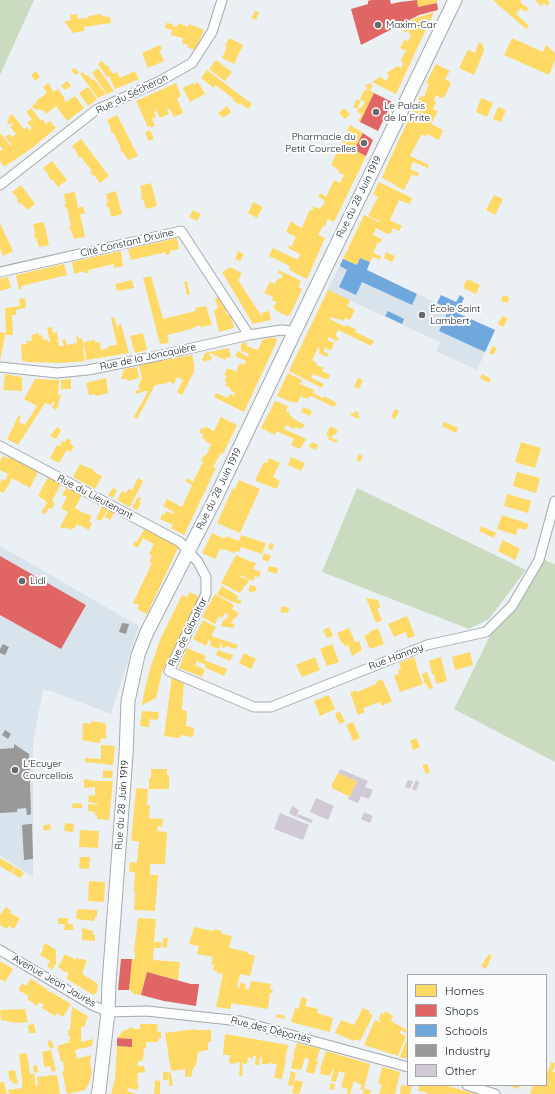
<!DOCTYPE html>
<meta charset="utf-8">
<style>
body{margin:0}
#map{position:relative;width:555px;height:1094px;overflow:hidden;background:#ebf0f4;font-family:Quicksand,sans-serif}
canvas{display:block}
.legend{position:absolute;left:407px;top:974px;width:140px;height:112px;box-sizing:border-box;background:#fafcfe;border:1px solid #a3a5a8;margin:0;padding:5px 7px;list-style:none;font-size:12px;color:#202326}
.legend li{display:flex;align-items:center;gap:8px;height:20px}
.legend b{width:20px;border:1px solid #a3a5a8}
</style>
<div id="map">
<canvas width="555" height="1094"></canvas>
<ul class="legend">
<li><b style="height:11px;background:#ffd966"></b>Homes</li>
<li><b style="height:11px;background:#e06666"></b>Shops</li>
<li><b style="height:11px;background:#6fa8dc"></b>Schools</li>
<li><b style="height:11px;background:#999"></b>Industry</li>
<li><b style="height:11px;background:#d1cad5"></b>Other</li>
</ul>
</div>
<script>
const c = document.querySelector('canvas').getContext('2d');
c.lineJoin = 'round';
function fillPath(path, color) {
  c.fillStyle = color;
  c.fill(path, 'evenodd');
}
function strokePath(path, color, width, dash) {
  c.strokeStyle = color;
  c.lineWidth = width;
  c.lineCap = dash ? 'butt' : 'round';
  c.setLineDash(dash || []);
  c.stroke(path);
}
function write(font, color, halo, rows, align = 'center') {
  c.font = font + ' Quicksand,sans-serif';
  c.lineWidth = 4;
  c.setLineDash([]);
  c.textBaseline = 'middle';
  c.strokeStyle = halo;
  c.fillStyle = color;
  for (const [text, x, y, turn = 0] of rows) {
    c.save();
    c.translate(x, y);
    c.rotate((+turn || 0) * Math.PI / 180);
    c.textAlign = isNaN(turn) ? turn : align;
    if (halo) c.strokeText(text, 0, 0);
    c.fillText(text, 0, 0);
    c.restore();
  }
}
const built = new Path2D(`
 M343 259 495 330 477 370 436 351 440 342 327 290Z
 M0 546 139 626 111 714 51 691 43 690 33 743V877L0 855Z`);
const green = new Path2D(`
 M0 0H34L0 75Z
 M357 488 526 570 489 619 469 629 322 572Z
 M544 560 555 564V762L454 709 489 638 537 573Z`);
const homes = new Path2D(`
 M417 0H437V3L418 7Z
 M494 0H522L520 2 529 9 525 12 521 8 516 14 529 26 526 29 494 1Z
 M535 0H547L550 3 547 6 544 3 541 6Z
 M255 11 259 12 256 20 251 18Z
 M434 12 396 94 372 82 380 77 386 81 389 75 386 73 398 66 401 68 403 64 401 60 405 52 407 51 400 48 404 40 408 41 411 35 409 34 410 31 405 32 398 27 416 18Z
 M77 14 78 19 88 18V16L101 14 102 16 110 17 111 23 84 27V31L73 33 64 21 71 20 70 15Z
 M166 23 173 24V26L177 27 178 23 188 27 189 24 204 30 197 46 194 50 187 47 188 45 182 43 183 38 171 35 172 30 165 28Z
 M229 38 243 45 234 64 222 58 227 47 225 46Z
 M512 38 543 52 546 45 555 53V60L549 75 504 55Z
 M479 42 483 45 484 51 474 75 459 68 468 50 475 53Z
 M160 45 162 49 159 50 164 61 148 68 142 53Z
 M216 60 232 72 225 81 209 69Z
 M102 61 106 66 107 65 113 74 117 72 120 78 135 71 139 79 115 89 109 76 107 77 98 64Z
 M436 64 450 71 445 79 451 83 445 96 441 98 436 95 434 101 436 102 433 109 438 111 431 124 443 130 439 140 427 134 426 136 421 135 410 156 429 165 428 168 413 162 410 169 419 173 417 177 412 174 404 190 395 186 396 185 382 178 388 163 420 96 424 97 429 84 426 83Z
 M75 68 79 73 75 75 71 70Z
 M98 68 114 91 107 94 92 73Z
 M207 70 252 104 248 109 240 103 239 105 233 100 234 99 215 85 214 88 201 78Z
 M36 71 40 77 35 81 31 75Z
 M83 72 86 76 88 75 92 80 94 79 106 94 98 98 80 74Z
 M67 81 71 86 65 90 61 86Z
 M198 82 205 94 190 102 183 88 193 83V85Z
 M48 83 54 92 58 89 65 99 64 100 66 102 75 96 84 108 67 121 56 106 46 114 43 110 34 109 32 106 37 102 36 101 47 93 43 87Z
 M176 83 181 96 177 98 183 113 174 117 169 108 167 109 169 114 160 118 155 108H154L156 112H154L156 117 152 119 155 126 151 128V126L148 127 136 101Z
 M370 83 373 86 370 90 365 86Z
 M88 87 97 99 88 106 79 93Z
 M367 88 374 93 360 122 358 121 362 114 357 112 359 108 362 107 365 102 360 99 364 90 365 91Z
 M481 98 493 103 487 117 476 112Z
 M357 99 361 101 357 109 353 107Z
 M227 106 231 112 223 118 218 113Z
 M498 107 506 110 501 122 493 119Z
 M31 108 41 121 43 119 46 124 50 121 56 128 32 148 4 167 0 161V151L3 149 0 146V133L11 146 12 145 5 137 9 134 12 137 16 134 10 127 13 124 12 122 9 125 7 122 9 119 8 118 12 114 24 129 27 127 29 130 32 128 27 123 32 119 26 112Z
 M344 108 350 114 345 119 339 113Z
 M117 115 138 156 128 160 123 152 122 153 120 149 121 148 113 132 112 133 110 129 111 128 107 120Z
 M350 125 363 133 354 150 366 156 334 222 328 219 325 226H323L318 235 325 238 307 279 289 270 290 267 286 264 269 256 273 248 298 260 300 254 288 248 289 245 291 247 296 237 286 232 291 221 296 225 302 228 310 209 313 211V206L320 209 324 204 325 201 318 196 320 193 326 197 334 180 340 183 344 175 338 172 339 170 331 165Z
 M150 130 154 139 149 141 145 133Z
 M81 139 109 176 100 183 94 175 93 176 92 174 90 172 92 171 81 157 80 158 78 156 77 154H78L72 146Z
 M52 161 67 180 58 187 52 179 51 180 48 176 49 175 43 168Z
 M379 182 412 198 410 204 399 200 390 220 402 226 399 231 393 228 390 234 387 233V234L376 228 373 235 382 239 380 243 378 242 373 253 381 256 380 260 373 257 370 262 360 258 357 265 343 259 364 215 379 222 380 221 368 216 378 197 373 194Z
 M151 183 157 206 146 209 143 199 142 200 141 195H142L140 186Z
 M21 185 35 204 27 210 21 203 19 204 17 200 18 199 12 192Z
 M116 191 122 214 111 217 109 207 107 208 106 203H108L106 194Z
 M75 192 78 208 83 206 85 214H80L85 237 74 239 71 230H70V228L69 226H71L67 208H66L64 204H66L64 194Z
 M494 195 503 199 495 215 486 210Z
 M253 202 263 207 257 218 248 213Z
 M193 210 201 214 197 221 189 217Z
 M44 222 49 245 39 247 36 238H35L34 234H35L33 224Z
 M0 223 13 251 3 256 0 249Z
 M177 238 179 249 170 251V254L166 255V252L131 260 128 249Z
 M121 251 123 266 114 268V264L88 270 89 273H85L84 271 74 274 72 262Z
 M238 251 244 254 240 261 235 259Z
 M386 252 395 256 392 262 384 258Z
 M64 264 67 275 21 286 22 289 19 290 16 275Z
 M230 267 242 273 238 280 262 317 261 313 269 311 271 320 253 324 222 272Z
 M279 270 301 281 298 287 302 289 290 315 287 316 275 310V309L273 307 277 302 272 300 273 297 264 293 270 282 275 284 278 278 281 279 283 275 278 273Z
 M151 276 163 319 196 311 195 308 206 306 212 325 200 327 199 325 191 329 167 335 169 343 160 344 143 278Z
 M8 277 11 288 0 291V279Z
 M467 279 480 285 476 294 463 288Z
 M132 280 134 288 117 291 115 284Z
 M187 281 190 294 187 295 184 282Z
 M328 290 350 300 347 306 355 310 350 320 345 318 344 321 341 319 340 320 331 317 330 319 345 327 346 325 356 329 355 332 374 341 371 346 338 330 335 336 339 338 338 340H337L336 341 329 337 327 340 334 343 331 351 325 347 324 352 329 354 327 357 319 353 320 349 318 348 312 360 317 363 316 365 324 368 322 371 330 375 329 379 326 378 325 379 313 374 311 378 324 384 322 388 289 371Z
 M503 295 509 297 508 303 501 301Z
 M219 296 223 307H225L227 315 230 314 234 328 219 332 214 310 218 308 215 299Z
 M25 298 26 307 16 310V315H12L13 335H5L0 361V332L6 333 5 308 20 306 19 299Z
 M502 316 508 318 503 327 498 324Z
 M114 317 117 327 119 326V324H121L129 353 86 360 84 342 95 340V343L100 342 101 350 108 348V346L117 345 111 318Z
 M52 327 53 333 57 332 59 346H64L62 340 65 339 67 345 77 343 76 337 78 336 79 339 82 338 84 348H83L85 361 62 363 28 362 22 361 21 344H27L26 341H32L31 335 39 333V336L42 335 43 340 47 339 48 342H50L47 328Z
 M143 333 147 350 135 353 130 336Z
 M269 338H276L277 341 244 412 214 397 216 393 228 398 230 394 234 396 235 393 230 390V388L225 385 227 382H224L227 376 224 375 227 369H231L236 372 239 364 240 365 241 363 244 365 246 361 235 356 238 351 248 357 249 354 241 351V344L247 342V346L258 350 262 340Z
 M493 346 497 348 493 355 489 353Z
 M229 348 231 357 226 358 225 360 210 353 209 355 212 357 210 361 207 360 206 362 202 360 205 353Z
 M192 355 194 364V372L182 395 177 392 183 380 177 377 174 384 168 381V383L155 385 137 419 134 417 148 391H145L136 394 135 391 141 389 138 388 140 381 142 379 139 365Z
 M137 367 139 378 127 381V379H121L124 369Z
 M288 373 302 380 300 384 314 390 313 393 323 398 324 396 337 403 334 407 311 396 307 399 301 396 297 403 292 401 291 402 277 396Z
 M5 374 22 377V391L3 390Z
 M482 374 491 379 489 383 480 378Z
 M106 378 108 393 96 396 95 394 89 395 86 383Z
 M358 378 363 380 359 389 354 387Z
 M35 379 59 380 58 395H61L58 404 59 405 56 410 52 407 55 403 53 402 51 405 45 403 18 445 7 439 19 415 21 416 19 422 25 425 37 406 24 399Z
 M71 379V389H61V380Z
 M275 401 288 406 286 411 290 413 289 415 293 417 292 418 305 425 304 427H302L301 429 295 427 294 429 286 425 284 429 306 439 300 449 291 445 294 439 276 431 275 435 261 428Z
 M303 407 312 411 310 416 301 412Z
 M395 409 399 411 395 419 391 417Z
 M355 411 359 413 358 416 360 417 359 419 350 415 351 413 354 414Z
 M221 417 237 425 223 454 221 453 213 467 216 468 184 535 171 528 173 525 160 519 162 514 164 515 166 511 173 514 174 512 163 506 167 499 182 507 192 485 185 481 187 478 193 482 203 462 201 461 204 455 206 456 211 444 206 442V440L202 438 204 435 199 432 201 428 204 429 205 426 214 431Z
 M444 422 458 428 456 433 442 426Z
 M330 426 338 430 336 434 333 435 331 438 338 440 336 443 328 439 329 436 326 435Z
 M57 427 61 430 56 439 50 436Z
 M67 438 71 441 70 444 74 446 71 452 67 450 59 463 50 458 57 445 60 446 62 441 65 442Z
 M312 442 318 445 316 450 309 447Z
 M521 442 541 448 535 468 515 462Z
 M359 454 363 456 360 462 356 460Z
 M3 456 9 459V457L38 472 30 488 12 478 4 493 0 491V483L2 479 5 481 8 474 0 470V461Z
 M291 457 305 463 301 471 288 465Z
 M269 458 280 463 273 477 280 481 277 489 256 481V478L264 462 267 463Z
 M80 464 94 470V472L102 476 95 489 73 477Z
 M517 472 540 478 536 493 513 486Z
 M48 477 61 484 52 501 55 503 52 509 49 508 45 514 41 513 47 503 45 502 46 501 38 496Z
 M138 478 143 481 130 507 117 500 122 491 126 493 128 489 132 490Z
 M239 480 260 489 240 533 217 523 233 488 235 489Z
 M67 487 82 495 75 508 85 514V513L92 516 89 522 92 523 89 530 77 524 74 529 72 528 71 530 65 527 64 529 60 527 68 512 61 508 67 497 62 495Z
 M113 488 117 490 113 498 108 495Z
 M507 494 531 501 528 513 504 506Z
 M138 497 141 498 139 502 141 503 137 510 132 508Z
 M102 506 108 509 101 521 96 519Z
 M109 509 115 512 110 520 105 517Z
 M502 515 529 524 526 530 518 528 516 535 497 529Z
 M481 526 496 533 494 538 479 531Z
 M145 528 177 545 178 548 147 614 137 609 139 605 133 603 152 563 149 562 152 556 149 554 154 544 143 538 138 548 133 545 135 541 137 542 139 537H140Z
 M212 533 225 539 226 536 239 541 241 535 266 543 262 554 241 547 239 552 235 551 234 553 227 550 220 549 215 559 202 553Z
 M503 540 520 549 515 560 498 551Z
 M270 543 274 545 272 550 268 548Z
 M264 553 271 556 268 562 262 559Z
 M236 555 249 561 256 563 253 569 261 572 259 577 255 576 253 581 240 575 239 576 249 580 246 586 245 585 240 593 221 583Z
 M269 566 278 568 277 574 267 571Z
 M250 585 257 587 255 592 248 591Z
 M222 586 238 596 237 599 242 601 240 604 230 601 217 594Z
 M190 592 200 597 162 672 156 698 142 705 144 693 150 669 160 640 182 595 187 597Z
 M215 594 234 605 232 609 239 613 235 619 234 618 231 623 235 624 233 628 221 626 224 619 226 620 228 615 225 613 222 618 219 616 215 624 202 617Z
 M366 598 378 600 380 607 377 609 382 620 376 623Z
 M282 606 289 608 288 613 280 612Z
 M407 616 415 636 408 638 405 632 394 637 388 624Z
 M203 620 216 627 211 636 238 645 236 649 226 646 225 648 221 647 222 644H220L219 649 210 646 211 641 209 640 206 646 193 639Z
 M329 627 333 636 327 638 323 630Z
 M349 628 355 642 359 641 362 650 352 656 348 645 345 647 344 643 342 644 337 633Z
 M378 628 384 644 370 649 364 636 370 633 369 632Z
 M332 644 339 662 327 666 320 649Z
 M187 648 206 656 204 660 227 669 224 676 204 667 206 665 197 661 195 665 205 670 202 677 179 668Z
 M218 650 223 652 233 655 230 661 216 655Z
 M470 652 473 665 455 670 452 657Z
 M244 653 256 659 251 669 239 663Z
 M315 657 320 670 302 677 296 665Z
 M414 657 417 665H416L423 684 400 692 394 676 399 674 398 670 401 669 399 663Z
 M441 657 447 681 436 684 434 674H432L429 661Z
 M427 672 433 688 429 689 426 683 425 684 422 674Z
 M172 676 175 677V679L184 680 182 710 187 711 186 726 194 728 193 737 180 735V738L164 736Z
 M382 679 392 701 382 706 380 702 363 708 365 712 358 715 350 693 356 690 357 692 376 684V682Z
 M329 695 335 709 320 716 314 701Z
 M142 711 159 712 158 720 150 719 149 727 140 726Z
 M340 711 345 722 339 724 335 714Z
 M91 721 105 723H104L106 724V739L101 738 100 743 82 740 83 723 91 724Z
 M353 722 360 738 353 741 346 725Z
 M416 738 420 747 413 750 410 741Z
 M101 745 115 746 113 765 85 762V758L101 759Z
 M427 764 430 772 426 774 422 765Z
 M151 769H167V775H169V789H149V778H151Z
 M103 770 113 771 112 778H103Z
 M338 773 357 781 350 797 332 788 333 787 331 786Z
 M84 779 96 781H113L109 820 97 819V815L94 814 95 812 88 811V804L97 805 98 804 88 802 89 795 95 796V787L84 788Z
 M136 788 148 789 147 805H150L149 818 163 819 162 827 158 826 157 831 167 832 165 864H150V875H158L155 911 134 910 135 892 134 891 135 872H129L130 862 137 863 139 841H131Z
 M73 803 82 804V808H72Z
 M65 823 74 824 73 832 64 831Z
 M50 824 51 829 44 831 43 826Z
 M80 830 99 831 98 848 79 847Z
 M80 857H90L89 869 79 868Z
 M0 858 15 867 11 873 0 866Z
 M16 867 24 873 20 878 12 873Z
 M89 881 105 882 104 902 88 901Z
 M6 907 11 911 10 913 20 918 14 929 9 926 7 929 0 925V915Z
 M77 909 97 910V917H95L94 921 76 919Z
 M58 918H68V924H73V930H64L65 924H58Z
 M138 918 156 919 154 942H161V948H154L153 960 180 962 178 980 147 972 141 995 134 994 129 989 132 959H135V952H134Z
 M194 927 213 931 215 929 221 931 222 934 232 936 229 948 248 952V954L255 956 250 976 240 974 237 987 239 988 240 983 246 984 245 989H249L251 981 271 984 270 989 273 990 272 993H270L268 1009 231 1003V1009L216 1007 223 974 217 973V971L213 970 214 965 211 964 213 957 197 954 199 946 189 944Z
 M82 928 88 929V930L93 931V935H95V941L82 940Z
 M163 938H168L167 948 162 947Z
 M45 943 56 950V965L55 964 52 970 47 966 50 961 40 955 43 949 42 948Z
 M65 954 76 960V958L87 960 82 974 98 984 97 992 93 995 66 978 69 974 65 971V972L58 967Z
 M489 954 492 956 486 969 481 966Z
 M0 961 13 969 5 982 0 979Z
 M31 979 47 989V990L51 993V992L71 1004 63 1017 57 1013 55 1016 42 1008 44 1005 39 1002 37 1006 27 999 29 996 18 990 22 983 26 986Z
 M302 997 307 999 305 1006 318 1009 317 1013 333 1018 330 1032 291 1022 295 1008 298 1009Z
 M72 1007 88 1016 84 1027H81V1042L93 1039 92 1046 75 1050 77 1059 91 1055 90 1064 92 1072 89 1083 85 1090 67 1094 62 1071H64L63 1061 61 1062 57 1046 70 1042 68 1040 70 1039V1036H68V1030H70Z
 M363 1008 370 1011 369 1014 373 1015 360 1041 355 1039 354 1041 335 1033 341 1020 354 1025Z
 M25 1009 28 1022 16 1023 1 1020 0 1010Z
 M385 1011 393 1016 391 1021 407 1030 406 1033 401 1030 399 1033 406 1036 398 1056 364 1045 375 1020 380 1022 381 1021 379 1019 381 1013 384 1014Z
 M277 1014 285 1016 284 1019 276 1017Z
 M34 1024 36 1033H29L28 1025Z
 M140 1024H157L158 1032H161V1038H159L158 1042H146V1048H144L143 1060 138 1062 137 1066H144L145 1072 138 1073 137 1083 139 1084 137 1090 128 1088 127 1091 136 1094H111L115 1079 117 1046 132 1047V1039L117 1038 123 1031 130 1028 133 1027V1029H140Z
 M195 1029V1030H211V1042H208V1050L198 1052 196 1066H194L193 1070H192V1076L185 1077V1069L171 1071 165 1033Z
 M225 1034 288 1045 285 1060H286L282 1079 274 1078 277 1064 268 1063V1064H262V1058L260 1057 259 1065H255L256 1056 253 1055V1059L248 1057 247 1064 242 1063V1067H243L242 1076H239L240 1063 236 1062 235 1064 229 1063 230 1055H223Z
 M51 1040 54 1047 50 1049 47 1042Z
 M406 1041 408 1042V1059L400 1057Z
 M297 1043 320 1049 316 1061 319 1062 317 1064 314 1074 306 1072 309 1059 305 1058 301 1070 291 1068 294 1056 293 1055Z
 M51 1050 56 1071 52 1072 50 1066 44 1067 42 1052Z
 M326 1051 370 1064 364 1089 371 1090 370 1094H363L364 1089 363 1090 360 1089 362 1085 354 1081 350 1094H347L348 1089 341 1087 345 1073 339 1071 336 1082 331 1081 334 1069H333L330 1076 320 1074 321 1070 320 1069Z
 M27 1053 30 1074H34L36 1086 38 1085 37 1077 57 1075 60 1094H9L8 1090 22 1088V1080L19 1054Z
 M551 1062 555 1063 554 1069 552 1072H555V1094H534L530 1093 533 1085H546V1071H548Z
 M37 1065 38 1072 34 1073 33 1066Z
 M382 1067 400 1072 395 1094H379L382 1085 378 1084Z
 M15 1070 18 1083 13 1084 12 1080 10 1081 8 1071Z
 M291 1071 296 1073 293 1086 288 1085Z
 M163 1072H169L168 1080H163Z
 M169 1073H171L173 1086H169Z
 M155 1080 160 1081V1094H154Z
 M295 1080 303 1082 299 1094 292 1093Z
 M0 1082H4L7 1094H0Z
 M331 1083 335 1084 334 1090 329 1089Z
 M401 1085 407 1086V1085H412L410 1094H400Z
 M419 1085H445L476 1094H426L427 1092 418 1091Z
 M506 1085H520L519 1089Z`);
const shops = new Path2D(`
 M371 0H390L391 4 400 2 417 0 418 7 437 3 438 10 419 15 361 45 351 9 368 4V1Z
 M374 93 392 102 378 131 360 122Z
 M363 133 373 140 366 156 354 150Z
 M0 556 86 605 61 649 0 615Z
 M121 959H132L129 990H118Z
 M147 972 191 984H199L196 1006 164 1001 141 995Z
 M117 1038 132 1039V1047L117 1046Z`);
const schools = new Path2D(`
 M360 258 370 262 367 270 417 294 412 305 362 282 356 295 339 287 347 270 340 266 343 259 357 265Z
 M441 295 456 302 460 295 464 298 457 313 495 330 485 352 439 331 449 309 437 303Z
 M388 311 404 319 402 324 385 316Z`);
const industry = new Path2D(`
 M122 623 129 624 126 634 119 632Z
 M3 644 9 647 5 655 0 653V649Z
 M5 730 11 734 8 739 2 735Z
 M14 744 29 754 31 813 30 815H27L26 808 17 809V812L0 813V749L14 748Z
 M29 824H32L33 859 24 860 22 825Z`);
const building = new Path2D(`
 M340 769 368 781 365 787 373 790 369 799 361 796 358 803 348 799 349 796 350 797 357 781 338 773Z
 M408 780 413 781 410 789 405 787Z
 M416 780 419 782 416 791 412 789Z
 M316 798 334 806 328 820 310 812Z
 M292 806 299 810 296 817 289 813Z
 M364 812 373 816 370 823 361 819Z
 M280 813 309 825 303 840 274 829Z
 M298 814 313 820 311 823 297 817Z`);
const street = new Path2D(`
 M0 185 96 110 160 81 192 63 212 32 222 0
 M0 272 181 231 249 335
 M0 367 57 373 88 370 162 355 249 335 281 330 295 331
 M0 446 180 542 198 562 206 577V594L169 671 254 707H271L427 645 486 632 512 606 539 560 555 501
 M0 950 92 1005 108 1012 147 1011 240 1021 408 1067
 M467 1085 495 1094`);
const secondary = new Path2D(`
 M98 1094 99 1091 108 1012 109 983 126 755 128 701 138 655 147 632 215 499 295 331 455 0`);
const markers = [
 [378,25,4,"#676b6e"],
 [376,112,4,"#676b6e"],
 [364,143,4,"#676b6e"],
 [422,315,4,"#676b6e"],
 [22,581,4,"#676b6e"],
 [15,770,4,"#676b6e"]
];
const poiNames = [
 ["Maxim-Car",386,25],
 ["Le Palais",384,106],
 ["de la Frite",384,118],
 ["Pharmacie du",356,137,"right"],
 ["Petit Courcelles",356,149,"right"],
 ["École Saint",430,309],
 ["Lambert",430,321],
 ["Lidl",30,581],
 ["L'Ecuyer",23,764],
 ["Courcellois",23,776]
];
const streetNames = [
 ["Rue du Sécheron",132,94,-26],
 ["Rue du 28 Juin 1919",359,197,-64],
 ["Cité Constant Druine",127,243,-13],
 ["Rue de la Joncquière",148,357,-12],
 ["Rue du 28 Juin 1919",219,489,-64],
 ["Rue du Lieutenant",95,497,28],
 ["Rue de Gibraltar",188,632,-64],
 ["Rue Hannoy",396,657,-21],
 ["Rue du 28 Juin 1919",122,805,-86],
 ["Avenue Jean Jaurès",54,981,30],
 ["Rue des Déportés",271,1030,14]
];
fillPath(built, '#d9e3ec');
fillPath(green, '#cadbc0');
fillPath(homes, '#ffd966');
fillPath(shops, '#e06666');
fillPath(schools, '#6fa8dc');
fillPath(industry, '#999');
fillPath(building, '#d1cad5');
strokePath(street, '#a5a9ac', 11);
strokePath(secondary, '#a5a9ac', 15);
strokePath(street, '#fcfdfd', 9);
strokePath(secondary, '#fcfdfd', 13);
for (const [x, y, r, color] of markers) {
  const dot = new Path2D();
  dot.arc(x, y, r, 0, 2 * Math.PI);
  c.fillStyle = color;
  c.fill(dot);
  strokePath(dot, '#fafcfe', 1.5);
}
write('10px', '#202326', '#fafcfe', poiNames, 'left');
write('10px', '#202326', '#fafcfe', streetNames);
</script>
